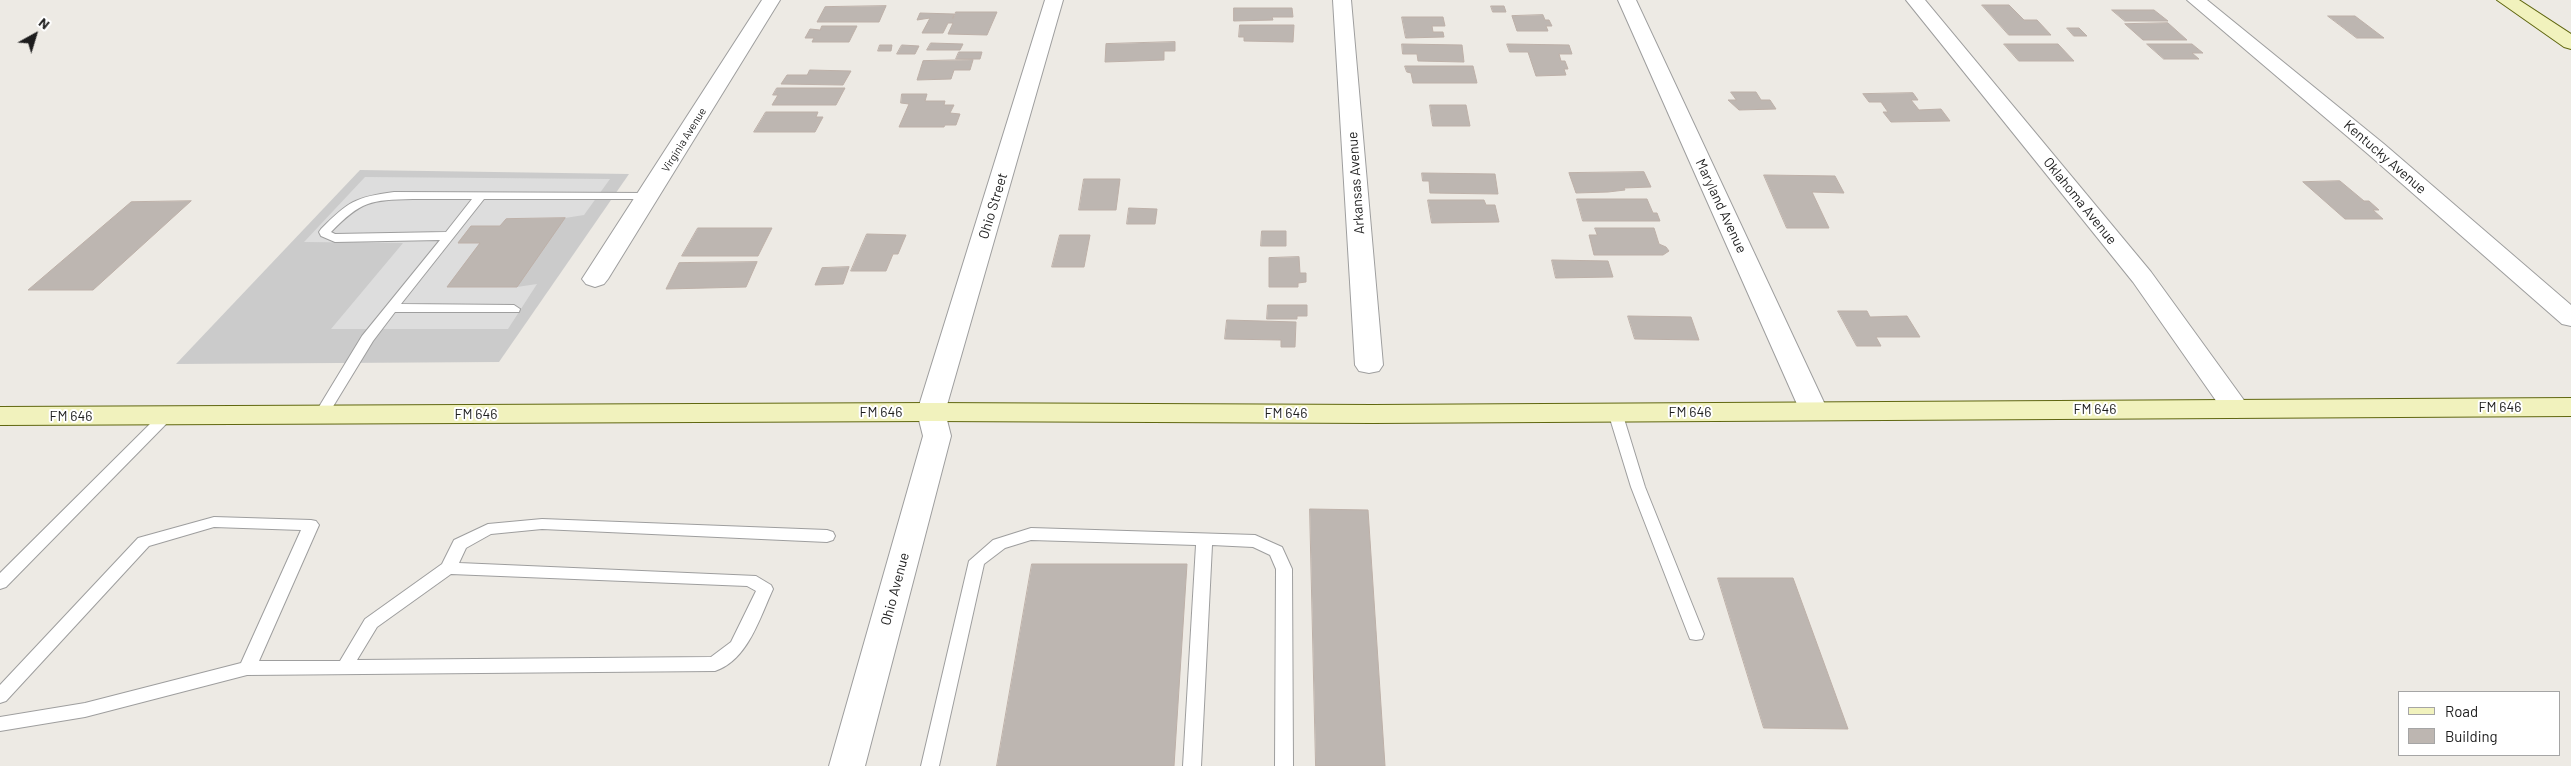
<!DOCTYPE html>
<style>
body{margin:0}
#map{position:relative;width:2571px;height:766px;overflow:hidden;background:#edeae4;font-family:Barlow,sans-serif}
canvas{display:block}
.legend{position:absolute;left:2398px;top:691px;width:162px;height:65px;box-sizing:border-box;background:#fff;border:1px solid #a5a5a5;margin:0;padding:6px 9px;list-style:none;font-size:15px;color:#1d1d1d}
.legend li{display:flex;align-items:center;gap:10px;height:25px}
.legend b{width:25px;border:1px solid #a5a5a5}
.north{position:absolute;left:10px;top:10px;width:50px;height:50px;-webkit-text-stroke:4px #fff;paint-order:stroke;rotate:39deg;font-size:14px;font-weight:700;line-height:20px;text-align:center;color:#1d1d1d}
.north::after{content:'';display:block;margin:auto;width:18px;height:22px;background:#1d1d1d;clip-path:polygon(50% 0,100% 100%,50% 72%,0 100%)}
</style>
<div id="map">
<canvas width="2571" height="766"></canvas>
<ul class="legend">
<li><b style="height:6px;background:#f1f2bd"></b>Road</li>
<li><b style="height:14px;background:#bdb6b1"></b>Building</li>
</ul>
<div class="north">N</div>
</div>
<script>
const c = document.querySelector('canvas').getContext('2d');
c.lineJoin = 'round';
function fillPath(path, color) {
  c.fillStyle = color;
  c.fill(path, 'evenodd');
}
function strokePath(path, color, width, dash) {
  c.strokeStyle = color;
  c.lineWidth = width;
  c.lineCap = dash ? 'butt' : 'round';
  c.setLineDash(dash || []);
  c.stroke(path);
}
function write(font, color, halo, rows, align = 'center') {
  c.font = font + ' Barlow,sans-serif';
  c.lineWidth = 4;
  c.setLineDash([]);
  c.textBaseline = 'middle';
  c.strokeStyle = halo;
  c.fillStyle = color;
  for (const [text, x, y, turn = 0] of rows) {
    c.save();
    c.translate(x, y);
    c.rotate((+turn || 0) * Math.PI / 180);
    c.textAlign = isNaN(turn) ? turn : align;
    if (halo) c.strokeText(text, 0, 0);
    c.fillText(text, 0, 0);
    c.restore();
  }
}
const religious = new Path2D(`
 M360 170 629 174 499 362 176 364Z`);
const parking = new Path2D(`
 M365 177 610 179 584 215 565 218 506 219 500 226H471L458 242 480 243 447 287H517L537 284 508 329H331L403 243 304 242Z`);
const building = new Path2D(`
 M1982 5H2009L2024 20H2037L2051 35H2009Z
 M886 6 879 22H817L825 7Z
 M1491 6H1504L1506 12H1493Z
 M1234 8H1292L1293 17H1272L1273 20 1234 21Z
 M2112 10H2154L2168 21H2125Z
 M956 12H997L987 35 948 34 953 23H948L943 33H922L930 18 917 20 920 13 954 14 953 18Z
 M1543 15 1545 20H1549L1552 26H1546L1548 31H1517L1512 16Z
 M2328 16H2355L2384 38H2357Z
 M1402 17H1443L1445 26H1432L1433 32H1443L1444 37 1406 38Z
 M2168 23 2187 40H2143L2125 24Z
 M1240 25H1294L1293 42 1244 41V37H1239Z
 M822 26H857L849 42H812L814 38H805L810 29 820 30Z
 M2067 28H2079L2087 36H2074Z
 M1175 42V51H1164V60L1105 62 1106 44Z
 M931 43 963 44 960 50H927Z
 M1402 44 1462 45 1464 62 1418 61 1417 54H1403Z
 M1507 44 1569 45 1572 54H1559L1561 61H1565L1568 69H1564L1566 75 1536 76 1528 52H1510Z
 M2004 44H2058L2074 61H2019Z
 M2147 44H2192L2203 53H2192L2199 59H2164Z
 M880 45H892L891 51H878Z
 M902 45 919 46 915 54H897Z
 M959 52H982L980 59H956Z
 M973 60 970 70H954L951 79 917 80 923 61Z
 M1405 66H1473L1477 83H1413L1411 73 1407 72Z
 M810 70 851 71 843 85 781 84 787 75H807Z
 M777 88H845L836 105H772L778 95H773Z
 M1731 92H1756L1761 100H1770L1776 109 1739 110 1728 100H1736Z
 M1913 93 1918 100H1911L1919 110 1941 109 1950 121 1891 122 1883 112H1888L1881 102H1869L1863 94Z
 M902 94H927L925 101H945L944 105H954L950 113 960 114 956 125H945L944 127H899L909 104 901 103Z
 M1430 105H1466L1470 126H1433Z
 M766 112H818L816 117H823L815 132H754Z
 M1644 172 1651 187 1624 188 1625 190 1608 192 1576 193 1569 173Z
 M1422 173 1495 174 1498 194 1430 193 1429 181H1423Z
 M1764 175 1835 176 1844 193 1812 192 1829 228H1787Z
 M1084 179H1120L1116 210H1079Z
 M2340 181 2364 201H2369L2379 210H2373L2383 219H2345L2303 182Z
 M1577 199H1647L1653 213H1657L1660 221H1583Z
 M1428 200H1484L1486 205H1495L1499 222 1432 223Z
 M191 201 93 290H28L131 202Z
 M1129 208 1157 209 1155 224H1127Z
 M565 218 517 287H447L480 243H458L471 226H500L506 219Z
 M698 228H772L758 256H682Z
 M1595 228H1654L1659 244 1666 247 1669 251 1663 255H1594L1589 235H1597Z
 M1262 231H1286V246H1261Z
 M867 234 906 235 898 254H893L886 271H851Z
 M1060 235H1090L1084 267H1052Z
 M1299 257 1300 273H1306V282L1298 283V287H1269V258Z
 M1552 260 1608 261 1613 277 1556 278Z
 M757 262 746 287 666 289 679 263Z
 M849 267 843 284 815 285 822 268Z
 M1268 305H1307V316H1297V319H1267Z
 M1838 311H1867L1870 317 1907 316 1920 337H1876L1881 346H1857Z
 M1628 316 1691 317 1699 340 1635 339Z
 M1227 320 1296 322 1295 347H1281V340L1225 339Z
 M1310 509 1368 510 1385 766H1316Z
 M1032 564H1187L1174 766H997Z
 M1718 578H1793L1848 729 1764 728Z`);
const lane = new Path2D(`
 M394 192 649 193 655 196 649 199H484L401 304 514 305 520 309 519 312H395L373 341 326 418H316L314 415 362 336 440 240 335 242 321 236 319 232 321 229C348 202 355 197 394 192ZM413 199H472L446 232 335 234 331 232C361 201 370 200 413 199Z
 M1615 407 1622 412 1645 487 1704 634 1702 639 1696 640 1690 639 1688 634 1631 487 1608 412Z
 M167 410 172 412 174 415 172 418 6 587 0 589V573L162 412Z
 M214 517 311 520 316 521 319 525 259 661H340L365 619 442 564 454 540 488 524 542 519 827 530 833 532 835 536 833 540 827 542 542 529 491 534 466 548 459 563 756 576 771 585 773 589C760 617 748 660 715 671L247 675 85 717 0 731V717L85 703 241 663 301 530 214 527 149 546 6 701 0 703V685L138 538ZM451 574 747 586 756 591 731 642 711 657 357 660 377 627Z
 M1031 528 1255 535 1282 547 1292 569 1293 766H1275L1276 569 1270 555 1253 547 1212 545 1201 766H1183L1196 545 1031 540 1005 548 984 564 939 766H921L969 561 993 540Z`);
const street = new Path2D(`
 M762 0H780L608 279 604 284 595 287 586 284 582 279Z
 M1045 0H1063L945 412 951 436 865 766H829L923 436 917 412Z
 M1333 0H1351L1383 365 1379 371 1369 373 1359 371 1355 365Z
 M1618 0H1636L1828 411 1824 417 1814 420 1804 417 1800 411Z
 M1906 0H1925L2151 272 2246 403 2250 409 2246 415 2236 418 2226 415 2133 282Z
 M2187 0H2207L2384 144 2571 305V326L2562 324 2368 154Z`);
const secondary = new Path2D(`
 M2497 0H2519L2571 34V49L2564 47Z
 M2571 398V416L1373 423 931 421 0 425V407L931 403 1373 405Z`);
const farStreetnames = [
 ["Virginia Avenue",684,140,-58]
];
const streetNames = [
 ["Kentucky Avenue",2385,157,41],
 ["Arkansas Avenue",1356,183,-94],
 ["Oklahoma Avenue",2080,201,51],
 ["Ohio Street",993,206,-73],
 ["Maryland Avenue",1721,206,65],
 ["FM 646",2500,407],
 ["FM 646",2095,409],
 ["FM 646",881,412],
 ["FM 646",1690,412],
 ["FM 646",1286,413],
 ["FM 646",476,414],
 ["FM 646",71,416],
 ["Ohio Avenue",895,589,-75]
];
fillPath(religious, '#cbcbcb');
fillPath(parking, '#ddd');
fillPath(building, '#bdb6b1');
strokePath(building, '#bdb0a8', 1);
strokePath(lane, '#9e9e9e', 2);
strokePath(street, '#9e9e9e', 2);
strokePath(secondary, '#606710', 2);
fillPath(lane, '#fff');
fillPath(street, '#fff');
fillPath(secondary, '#f1f2bd');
write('11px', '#1d1d1d', '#fff', farStreetnames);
write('14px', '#1d1d1d', '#fff', streetNames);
</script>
